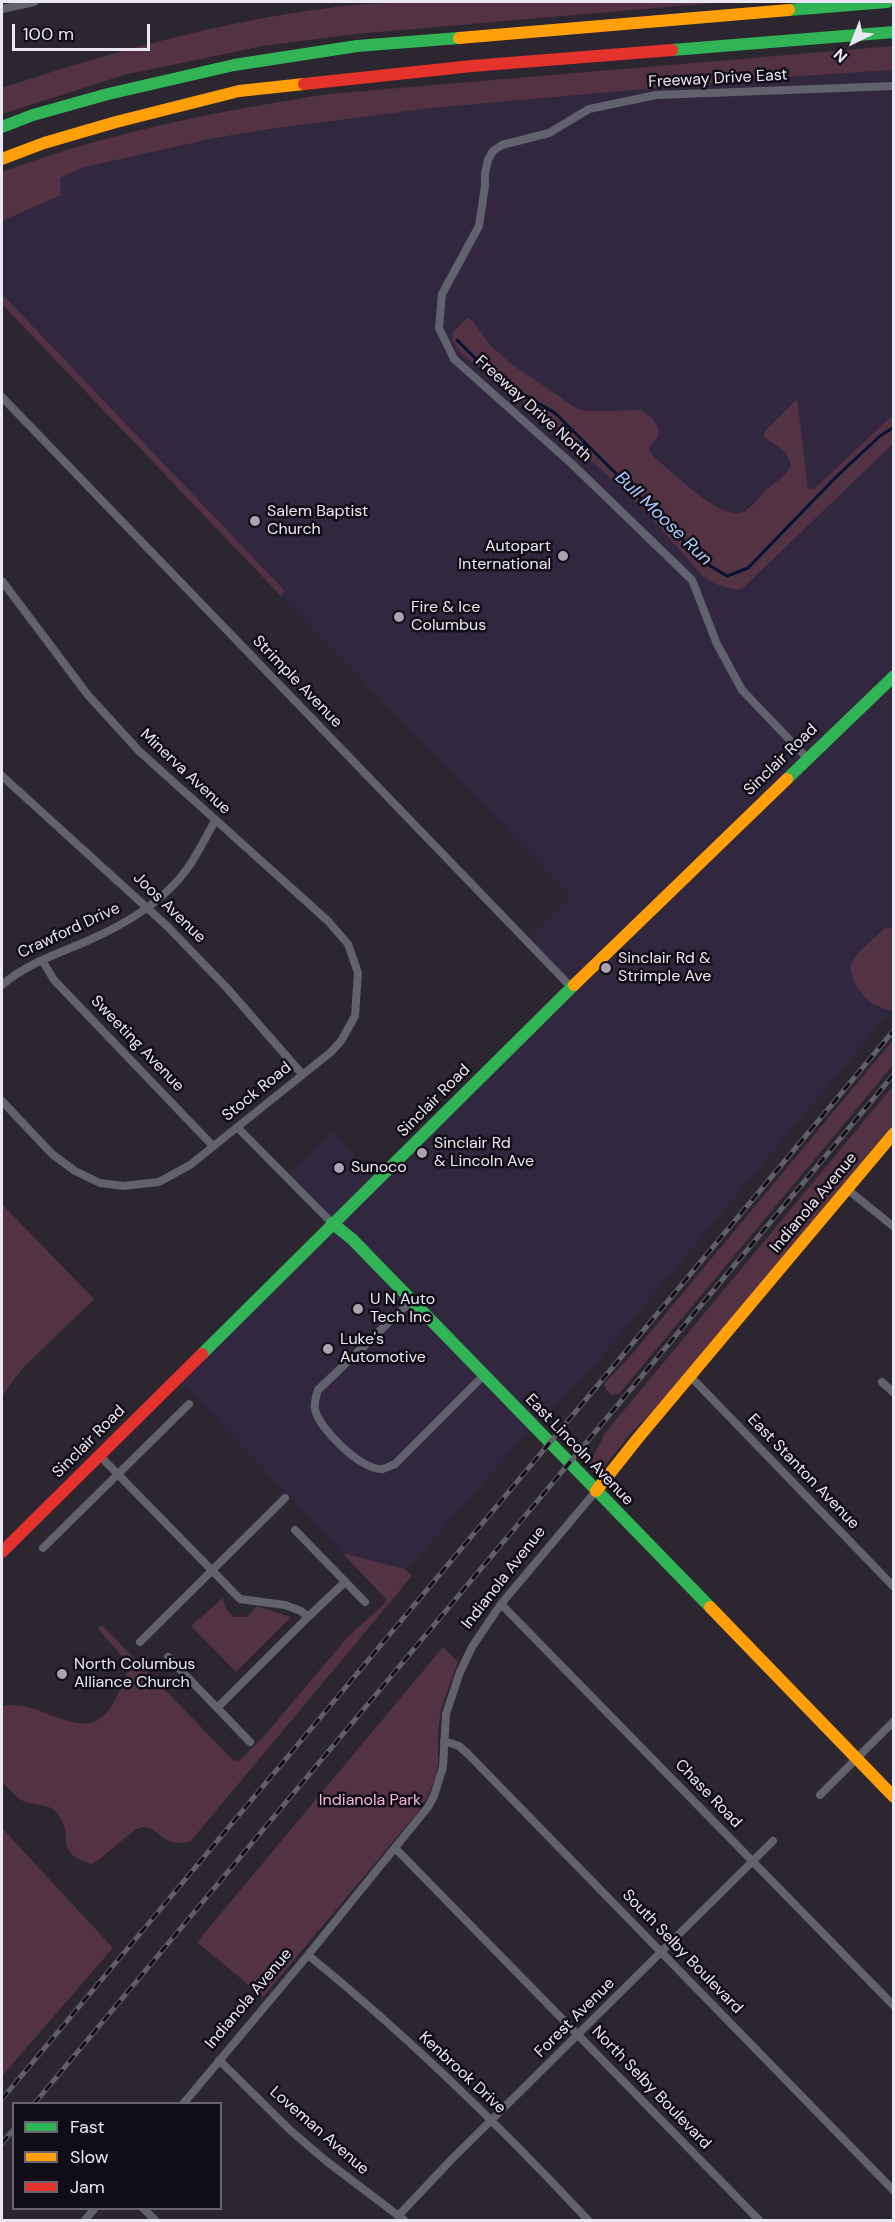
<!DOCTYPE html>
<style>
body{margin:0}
#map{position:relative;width:895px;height:2222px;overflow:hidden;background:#2b2630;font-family:"DM Sans",sans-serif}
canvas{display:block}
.frame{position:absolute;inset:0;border:3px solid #ece7f4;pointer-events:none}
.legend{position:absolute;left:12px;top:2102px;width:210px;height:108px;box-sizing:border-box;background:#110d16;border:2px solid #69646f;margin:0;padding:8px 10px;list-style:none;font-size:18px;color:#ece7f4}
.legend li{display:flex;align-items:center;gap:12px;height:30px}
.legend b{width:30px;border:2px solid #69646f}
.north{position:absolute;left:823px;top:12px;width:60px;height:60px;-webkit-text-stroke:4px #110d16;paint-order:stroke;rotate:223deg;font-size:16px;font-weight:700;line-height:24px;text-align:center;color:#ece7f4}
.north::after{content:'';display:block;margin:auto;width:21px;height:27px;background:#ece7f4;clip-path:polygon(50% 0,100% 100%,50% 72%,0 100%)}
.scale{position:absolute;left:12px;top:24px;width:138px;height:27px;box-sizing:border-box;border:3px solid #ece7f4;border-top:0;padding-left:8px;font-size:18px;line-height:21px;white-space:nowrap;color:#ece7f4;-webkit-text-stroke:4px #110d16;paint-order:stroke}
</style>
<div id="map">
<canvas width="895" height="2222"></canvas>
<div class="frame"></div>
<ul class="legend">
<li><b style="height:8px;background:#30b455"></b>Fast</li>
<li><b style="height:8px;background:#ff9f0a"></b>Slow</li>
<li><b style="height:8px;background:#e5322d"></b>Jam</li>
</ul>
<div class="north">N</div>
<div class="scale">100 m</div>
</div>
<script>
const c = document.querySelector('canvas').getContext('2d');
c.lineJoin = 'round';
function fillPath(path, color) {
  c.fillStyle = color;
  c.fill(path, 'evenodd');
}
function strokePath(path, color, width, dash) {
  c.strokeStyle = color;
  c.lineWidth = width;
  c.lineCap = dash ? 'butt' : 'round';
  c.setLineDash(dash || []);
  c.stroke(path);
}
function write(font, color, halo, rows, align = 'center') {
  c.font = font + ' "DM Sans",sans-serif';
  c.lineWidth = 5;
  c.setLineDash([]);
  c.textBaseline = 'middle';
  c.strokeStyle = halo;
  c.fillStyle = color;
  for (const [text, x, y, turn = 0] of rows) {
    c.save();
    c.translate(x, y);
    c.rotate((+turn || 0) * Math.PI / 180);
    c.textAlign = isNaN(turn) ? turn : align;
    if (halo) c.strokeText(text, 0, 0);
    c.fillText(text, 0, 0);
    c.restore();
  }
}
const built = new Path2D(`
 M893 70V415L814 489 808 488 796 400 764 438 786 453 792 465 789 471 767 489 743 512 732 514 696 494 652 455 649 448 658 437 652 418 641 410 588 411 578 409 510 363 490 345 473 321 460 353 516 396 597 466 644 510 715 584 737 590 744 587 893 444V928L874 1006 891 1011 591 1369 511 1451 412 1564 405 1569 342 1553 177 1377 331 1225 285 1178 332 1132 378 1178 569 990 524 942 571 896 281 596 285 591 2 294V221L53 199 59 178 81 168 215 138 269 129 432 108 757 79Z`);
const green = new Path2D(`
 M477 2H724L356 34 263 46 124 75 2 114V88C111 52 222 21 336 7 381 1 432 3 477 2Z
 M893 46V70L757 79 432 108 269 129 215 138 81 168 60 178 61 195 2 221V172C106 133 218 111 328 94Z
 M2 294 285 591 281 596 2 304Z
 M467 318 473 321 490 345 510 363 578 409 588 411 641 410 652 418 658 427V437L649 448 652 455C668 469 719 518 740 513 750 510 758 498 765 491 773 482 787 477 791 465L786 453 764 437V432L797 399 808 488 814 489 893 415V444L744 587 737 590 715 584 703 576 644 510 597 466 516 396 460 353 453 342 452 333Z
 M885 928H893L894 1008 891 1011C867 1004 853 990 850 964L859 952Z
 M893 1040V1065L619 1394 612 1395 606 1390 604 1384 633 1353Z
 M893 1086V1124L663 1401 632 1432 602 1469 596 1471 589 1470 588 1467 605 1433Z
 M2 1204 94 1299 21 1370 2 1396Z
 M342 1553 405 1569 412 1576 190 1842C182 1843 174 1844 167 1840 158 1835 152 1826 142 1827 132 1829 105 1857 92 1864 52 1852 75 1838 58 1814 50 1803 34 1806 23 1801 16 1797 8 1788 2 1782V1707C34 1695 80 1744 106 1713 117 1701 123 1682 129 1667L127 1662 98 1629 100 1626H103L233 1760 239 1761 265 1735 346 1639 386 1602V1599Z
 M223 1598 225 1607 233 1617H247L257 1606 291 1617 236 1672 191 1626Z
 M443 1647 458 1662 441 1709 438 1732V1764L435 1779 428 1796 417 1813 263 1997 197 1942Z
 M2 1828 113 1948 2 2076Z`);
const stream = new Path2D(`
 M457 340 494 377 555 413 707 564 727 576 748 568 836 477 880 436 894 427`);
const street = new Path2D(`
 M2 9 34 2
 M2 397 571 987
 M2 581 87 694 139 751 328 921 348 944 358 973 355 1016 341 1041 331 1052 190 1165 159 1182 123 1186 100 1183 75 1171 52 1154 2 1101
 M807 758 742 690 717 644 692 580 572 464 454 359 439 328 442 294 479 226 485 186V173L488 160 493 151 502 145 549 133 589 109 656 95 894 86
 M2 776 167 926 226 987 302 1074
 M42 960 54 980 213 1146
 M2 985C26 964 57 954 87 941 124 925 163 902 187 869 198 854 206 836 215 821
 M238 1128 332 1223
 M847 1189 894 1227
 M411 1301 318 1390C316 1396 314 1403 315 1409 318 1428 362 1471 382 1469 386 1469 391 1465 395 1464L484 1375
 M691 1377 894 1587
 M882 1382 894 1393
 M99 1455 240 1599 285 1605 301 1611 308 1617 345 1582
 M295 1530 365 1602
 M43 1548 189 1404
 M501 1604 894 2006
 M140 1642 285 1498
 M168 1657 250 1742
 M218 1707 308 1617
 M444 1741 459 1746 468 1754 894 2191
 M820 1795 894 1721
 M395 1848 759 2220
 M308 1955C408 2036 501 2127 588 2220
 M219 2060 290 2130 325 2160 404 2220
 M183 2104 308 1955 428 1807 434 1796 443 1767 446 1714 460 1672 472 1647 501 1604 596 1491
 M143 2208 155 2220
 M398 2216 451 2160 773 1841
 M85 2220 95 2208`);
const fast = new Path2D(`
 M789 10 887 2
 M672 50 894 32
 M2 127 33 115 108 94 234 65 357 46 459 38
 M787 779 894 676
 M332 1223 352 1239 710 1607
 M202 1354 574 985`);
const slow = new Path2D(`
 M459 38 789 10
 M2 159 44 143 116 122 239 91 304 84
 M574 985 787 779
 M596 1491 638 1438 894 1133
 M710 1607 894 1797`);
const jam = new Path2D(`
 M304 84 472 66 672 50
 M2 1552 202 1354`);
const rail = new Path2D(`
 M2 2099 894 1030
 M34 2104 894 1074
 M2 2143 14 2129`);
const markers = [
 [255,521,6,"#a8a3af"],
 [563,556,6,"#a8a3af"],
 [399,617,6,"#a8a3af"],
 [606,968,6,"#a8a3af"],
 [422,1153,6,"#a8a3af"],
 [339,1168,6,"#a8a3af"],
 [358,1309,6,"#a8a3af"],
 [328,1349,6,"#a8a3af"],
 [62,1674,6,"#a8a3af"]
];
const streetNames = [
 ["Freeway Drive East",718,79,-3],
 ["Freeway Drive North",533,409,42],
 ["Strimple Avenue",297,682,46],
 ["Sinclair Road",781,760,-44],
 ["Minerva Avenue",185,772,43],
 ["Joos Avenue",169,908,44],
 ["Crawford Drive",69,931,-25],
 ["Sweeting Avenue",137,1044,46],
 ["Stock Road",257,1092,-39],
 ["Sinclair Road",434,1101,-45],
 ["Indianola Avenue",814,1203,-50],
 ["Sinclair Road",89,1442,-45],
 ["East Lincoln Avenue",579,1450,46],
 ["East Stanton Avenue",803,1472,46],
 ["Indianola Avenue",504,1578,-52],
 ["Chase Road",708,1794,46],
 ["South Selby Boulevard",682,1952,46],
 ["Indianola Avenue",249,1999,-50],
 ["Forest Avenue",575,2018,-45],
 ["Kenbrook Drive",462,2073,43],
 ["North Selby Boulevard",651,2088,46],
 ["Loveman Avenue",319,2131,41]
];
const poiNames = [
 ["Salem Baptist",267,512],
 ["Church",267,530],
 ["Autopart",551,547,"right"],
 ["International",551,565,"right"],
 ["Fire & Ice",411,608],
 ["Columbus",411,626],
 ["Sinclair Rd &",618,959],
 ["Strimple Ave",618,977],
 ["Sinclair Rd",434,1144],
 ["& Lincoln Ave",434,1162],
 ["Sunoco",351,1168],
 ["U N Auto",370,1300],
 ["Tech Inc",370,1318],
 ["Luke's",340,1340],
 ["Automotive",340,1358],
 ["North Columbus",74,1665],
 ["Alliance Church",74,1683]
];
const parkNames = [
 ["Indianola Park",370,1801]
];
const waterNames = [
 ["Bull Moose Run",663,519,44]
];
fillPath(built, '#31273e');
fillPath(green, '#533244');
strokePath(stream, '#061434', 3);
strokePath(street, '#61626e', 8);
strokePath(fast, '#30b455', 12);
strokePath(slow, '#ff9f0a', 12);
strokePath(jam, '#e5322d', 12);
strokePath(rail, '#615f6a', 5);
strokePath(rail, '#110d16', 3, [9]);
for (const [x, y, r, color] of markers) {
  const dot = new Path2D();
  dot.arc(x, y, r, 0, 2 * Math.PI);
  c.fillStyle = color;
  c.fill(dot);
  strokePath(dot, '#110d16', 2);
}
write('16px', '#ece7f4', '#110d16', streetNames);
write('16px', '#ece7f4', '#110d16', poiNames, 'left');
write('16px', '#f7b9d8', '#110d16', parkNames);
write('italic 18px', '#accaff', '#110d16', waterNames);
</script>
